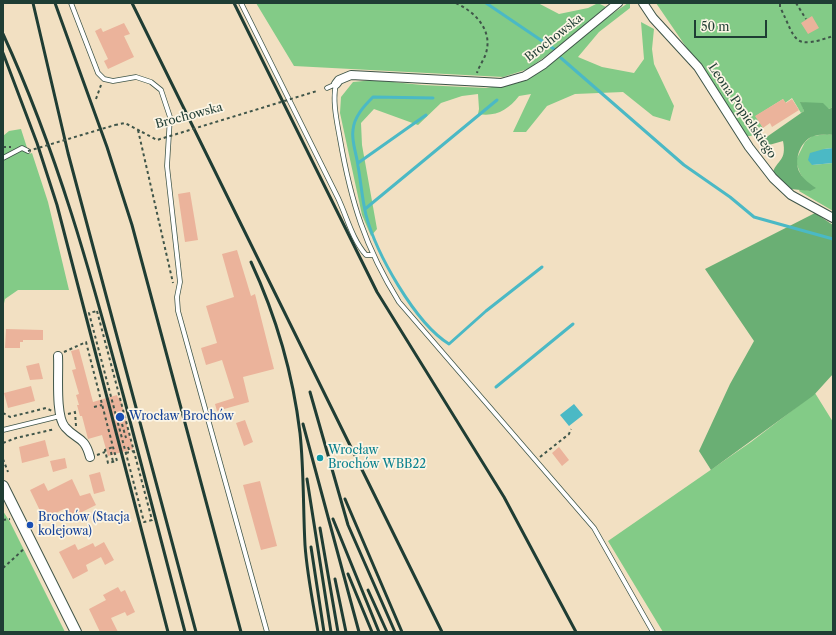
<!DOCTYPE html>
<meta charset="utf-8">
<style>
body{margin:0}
#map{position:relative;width:836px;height:635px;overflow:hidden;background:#f2e0c2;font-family:"Libre Caslon Text",serif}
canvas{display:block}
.frame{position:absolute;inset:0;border:4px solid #1f3d34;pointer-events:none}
.scale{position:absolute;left:694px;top:20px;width:73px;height:18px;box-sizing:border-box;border:2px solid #1f3d34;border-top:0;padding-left:5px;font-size:12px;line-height:14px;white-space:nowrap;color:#1f3d34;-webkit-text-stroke:3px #fcf5e5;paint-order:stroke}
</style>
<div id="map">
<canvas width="836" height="635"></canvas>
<div class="frame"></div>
<div class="scale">50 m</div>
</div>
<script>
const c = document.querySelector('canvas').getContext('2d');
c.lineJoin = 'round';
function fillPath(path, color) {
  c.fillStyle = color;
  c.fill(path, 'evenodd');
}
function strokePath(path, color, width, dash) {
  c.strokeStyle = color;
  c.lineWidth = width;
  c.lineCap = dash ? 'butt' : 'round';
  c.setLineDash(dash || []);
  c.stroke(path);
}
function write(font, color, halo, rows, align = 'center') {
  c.font = font + ' "Libre Caslon Text",serif';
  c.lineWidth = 3.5;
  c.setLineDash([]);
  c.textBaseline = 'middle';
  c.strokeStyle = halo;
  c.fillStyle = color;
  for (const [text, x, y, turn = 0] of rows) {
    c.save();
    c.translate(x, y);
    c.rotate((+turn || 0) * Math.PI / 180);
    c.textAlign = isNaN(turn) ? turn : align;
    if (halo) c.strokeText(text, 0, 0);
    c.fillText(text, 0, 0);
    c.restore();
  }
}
const green = new Path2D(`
 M256 3H538L559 14 588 8 598 3 606 7 564 43 528 69 503 77 294 66Z
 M628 3H630V8L599 32 578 57 602 67 634 73 644 59 641 22 654 29 652 49 654 64 674 106 670 121 653 116 623 92 575 94 547 106 526 132H513L531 94 519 96C508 110 496 117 478 114L479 109 478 94 462 96 441 103 418 125 374 109 361 123 362 145 377 229 371 236 362 215 340 113 341 97 353 82 374 80 422 85 486 88 510 84Z
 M656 3H833V107L829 109 801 102 804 111 801 113 792 98 785 103 783 99 756 116 763 128 751 136H747Z
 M21 129 29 154 32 153 48 202 69 290H18L5 299 3 308V136L9 131Z
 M827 134 833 135V148L824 149 812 165 833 163V211L799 191 800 189 810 191 800 173 797 165V158L805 142 812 136Z
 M815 393 833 422V632H663L608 541 751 442Z
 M3 511 10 522 65 632H3Z`);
const forest = new Path2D(`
 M800 102 823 103 829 109 833 107V135C827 134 817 134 811 137 800 143 793 161 800 173 803 179 810 184 816 188L810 191 791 189 780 180 773 172C777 160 787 161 783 141L762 147 758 143 804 111Z
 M815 213 833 225V374L814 395 711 470 699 451 730 384 754 341 705 269Z`);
const water = new Path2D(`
 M833 148V163L812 165 808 160 810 153 824 149Z
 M574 404 583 415 569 426 560 415Z`);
const stream = new Path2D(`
 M486 3 554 49
 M561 58 684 165 730 197 754 217 833 239
 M433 98 373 97C364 106 354 117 353 130 351 141 357 155 358 166 361 182 362 199 366 215 376 253 415 323 449 344L486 311 542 267
 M358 163 426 115
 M365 209 497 100
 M496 387 573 324`);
const building = new Path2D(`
 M812 16 819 28 808 34 801 23Z
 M124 23 130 34 124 36 134 57 108 69 104 61 108 59 95 31 101 28 103 32Z
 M783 99 786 103 792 99 799 110 772 127 770 123 763 128 755 116Z
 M190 192 198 240 185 242 178 194Z
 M237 250 251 296 255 294 274 369 243 377 249 402 217 411 215 404 234 398 222 360 206 365 201 348 217 343 206 306 234 297 222 254Z
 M6 329 43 330V340H23V342H20V348H5Z
 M79 349 93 402 117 395 118 398 120 397 133 449 108 456 102 435 88 439 82 416H80L77 405H79L76 395 79 394 72 370 76 369 71 351Z
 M39 363 43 379 30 380 26 366Z
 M31 386 35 401 8 408 4 393Z
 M245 420 253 442 244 446 236 423Z
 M45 440 49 456 22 463 19 447Z
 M559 447 569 460 562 466 552 453Z
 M65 458 67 468 53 472 50 461Z
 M100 472 105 491 94 494 89 475Z
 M72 479 80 496 90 493 96 505 68 519 64 509 44 519 30 490 44 483 48 491Z
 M260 481 277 546 261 550 243 485Z
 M104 542 114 560 105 565 101 557 86 565 88 571 73 579 59 552 75 544 78 550 93 543 95 547Z
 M118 587 121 592 125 590 135 612 127 616 125 612 111 618 118 632H100L89 609 106 600 103 595Z`);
const path = new Path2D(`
 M456 3C475 12 493 30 486 53 484 60 479 66 477 73
 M796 3 806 19
 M780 4V7C797 41 792 50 833 36
 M96 99 101 85
 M115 125 125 123 142 132
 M138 130 173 283
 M3 147H11
 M97 311 152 520 144 522 89 313Z
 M64 352 86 342 113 447 117 461 108 463 105 450 113 447
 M94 407 102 405
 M3 413 10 417 46 408 52 411
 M68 414 75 412
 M122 424 126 438
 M76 426 75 412 78 411
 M3 443 16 438 55 429
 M128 447 130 452
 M111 452 113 462
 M126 453 134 451
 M97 455 105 452
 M540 457 569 434 571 429
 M3 459 8 472
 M3 520 10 519
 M3 568 25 548`);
const service = new Path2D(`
 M71 3 98 73 104 79 113 81 136 77 151 82 161 90 170 117 167 166 180 282 177 297 178 311 267 632
 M241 3C273 68 306 133 338 198 347 217 352 239 366 255H372
 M336 84C332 101 337 122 340 139 351 202 365 247 399 302L594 528 653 632
 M327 88 336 84
 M3 158 22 148 28 151
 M3 430 60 416`);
const minor = new Path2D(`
 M643 3 653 18 698 67 749 147 773 178 791 195 833 218
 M336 84 339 80 351 75 484 82 501 83 525 76 544 64 618 3
 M58 356C59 372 55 416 65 427 77 441 84 435 90 457`);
const tertiary = new Path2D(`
 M3 486 76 632`);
const rail = new Path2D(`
 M33 3 68 153 196 632
 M55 3 107 147 132 225 241 632
 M132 3 442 632
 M234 3 377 292 504 497 576 632
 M3 34C57 151 91 274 124 398 144 476 165 554 185 632
 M3 53 37 143 57 205 168 632
 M251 262C276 316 293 375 300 433 304 470 303 508 305 545 307 574 313 603 318 632
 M310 392 348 525 395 632
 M303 424 359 632
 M307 479 331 632
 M345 499 402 632
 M333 519 379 632
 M320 528 338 632
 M311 547 324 632
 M348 574 372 632
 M335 579 346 632
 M368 590 387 632`);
const pathBridge = new Path2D(`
 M142 132 157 140 317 91
 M28 151 115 125`);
const markers = [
 [120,417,5,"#1a4fb4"],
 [320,458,4,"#0f9aa8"],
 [30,525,4,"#1a4fb4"]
];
const streetNames = [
 ["Brochowska",554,38,-38],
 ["Leona Popielskiego",742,111,56],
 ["Brochowska",189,116,-15]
];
const transitNames = [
 ["Wrocław Brochów",129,417],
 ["Brochów (Stacja",38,518],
 ["kolejowa)",38,532]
];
const cultureNames = [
 ["Wrocław",328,451],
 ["Brochów WBB22",328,465]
];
fillPath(green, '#83cb87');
fillPath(forest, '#6aaf74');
fillPath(water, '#4bb9c5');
strokePath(stream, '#4bb9c5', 3);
fillPath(building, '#ebb39b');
strokePath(service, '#3f5549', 5.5);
strokePath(minor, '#3f5549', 10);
strokePath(tertiary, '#3f5549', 12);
strokePath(path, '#3f5549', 2, [3, 3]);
strokePath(service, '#fff', 4);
strokePath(minor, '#fff', 8);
strokePath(tertiary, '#fff', 10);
strokePath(rail, '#1f3d34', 3);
strokePath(pathBridge, '#3f5549', 2, [3, 3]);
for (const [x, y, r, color] of markers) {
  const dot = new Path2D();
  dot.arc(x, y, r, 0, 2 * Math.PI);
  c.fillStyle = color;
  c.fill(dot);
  strokePath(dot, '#fcf5e5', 1.5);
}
write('12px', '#1f3d34', '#fcf5e5', streetNames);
write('12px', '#164399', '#fcf5e5', transitNames, 'left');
write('12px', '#0d838f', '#fcf5e5', cultureNames, 'left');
</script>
